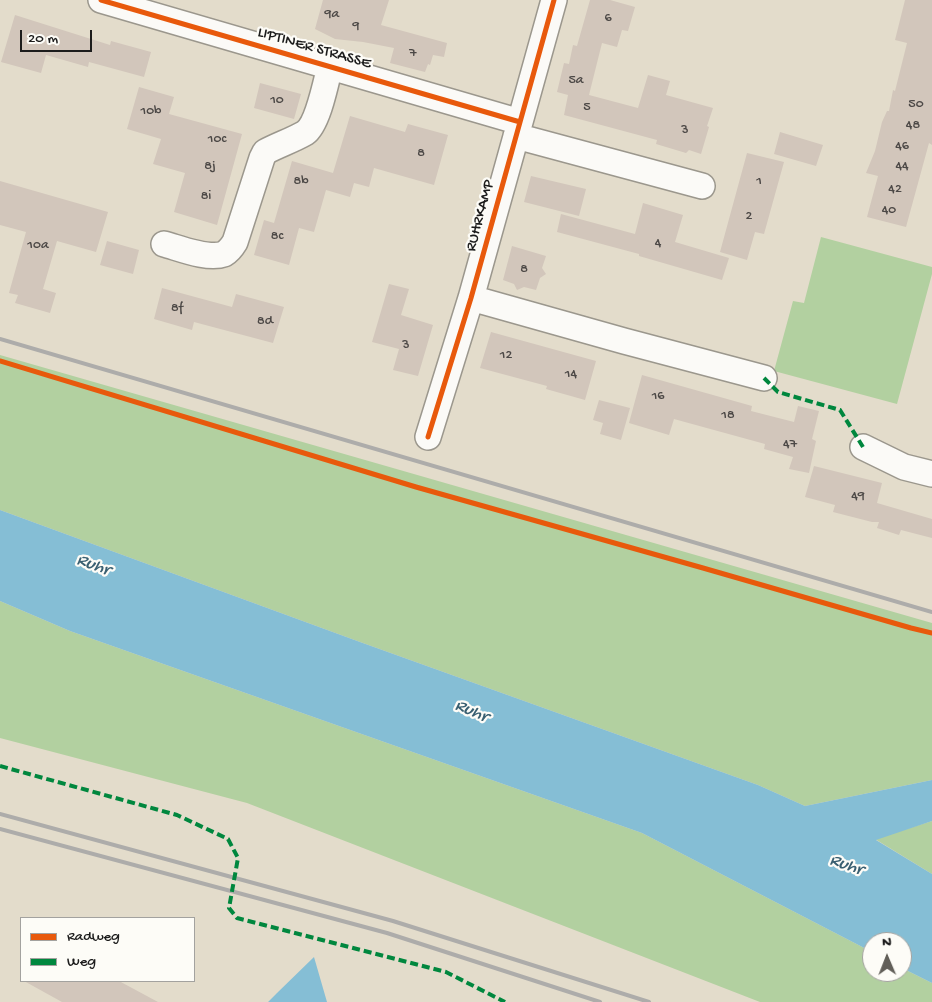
<!DOCTYPE html>
<style>
body{margin:0}
#map{position:relative;width:932px;height:1002px;overflow:hidden;background:#e3dccb;font-family:"Gochi Hand",sans-serif}
canvas{display:block}
.legend{position:absolute;left:20px;top:917px;width:175px;height:65px;box-sizing:border-box;background:#fdfcf7;border:1px solid #a3a29f;margin:0;padding:6px 9px;list-style:none;font-size:15px;color:#1c1c1c}
.legend li{display:flex;align-items:center;gap:10px;height:25px}
.legend b{width:25px;border:1px solid #a3a29f}
.north{position:absolute;left:862px;top:932px;width:50px;height:50px;box-sizing:border-box;background:#fdfcf7;border:1px solid #a3a29f;border-radius:50%;rotate:359deg;font-size:14px;font-weight:700;line-height:20px;text-align:center;color:#1c1c1c}
.north::after{content:'';display:block;margin:auto;width:18px;height:22px;background:#625f59;clip-path:polygon(50% 0,100% 100%,50% 72%,0 100%)}
.scale{position:absolute;left:20px;top:30px;width:72px;height:22px;box-sizing:border-box;border:2px solid #1c1c1c;border-top:0;padding-left:6px;font-size:15px;line-height:18px;white-space:nowrap;color:#1c1c1c;-webkit-text-stroke:4px #fdfcf7;paint-order:stroke}
</style>
<div id="map">
<canvas width="932" height="1002"></canvas>
<ul class="legend">
<li><b style="height:6px;background:#e8590c"></b>Radweg</li>
<li><b style="height:6px;background:#00873e"></b>Weg</li>
</ul>
<div class="north">N</div>
<div class="scale">20 m</div>
</div>
<script>
const c = document.querySelector('canvas').getContext('2d');
c.lineJoin = 'round';
function fillPath(path, color) {
  c.fillStyle = color;
  c.fill(path, 'evenodd');
}
function strokePath(path, color, width, dash) {
  c.strokeStyle = color;
  c.lineWidth = width;
  c.lineCap = dash ? 'butt' : 'round';
  c.setLineDash(dash || []);
  c.stroke(path);
}
function write(font, color, halo, rows, align = 'center') {
  c.font = font + ' "Gochi Hand",sans-serif';
  c.lineWidth = 4.5;
  c.setLineDash([]);
  c.textBaseline = 'middle';
  c.strokeStyle = halo;
  c.fillStyle = color;
  for (const [text, x, y, turn = 0] of rows) {
    c.save();
    c.translate(x, y);
    c.rotate((+turn || 0) * Math.PI / 180);
    c.textAlign = isNaN(turn) ? turn : align;
    if (halo) c.strokeText(text, 0, 0);
    c.fillText(text, 0, 0);
    c.restore();
  }
}
const green = new Path2D(`
 M821 237 932 267V274L897 404 774 371 793 301 804 303Z
 M0 355 932 623V780L805 806 758 785 360 642 0 510Z
 M0 601 70 631 642 833 872 952V972H902V968L932 983V1002H760L247 803 0 738Z
 M932 821V874L875 839Z`);
const water = new Path2D(`
 M0 510 360 642 758 785 805 806 932 780V821L876 840 932 874V983L902 968V942H872V952L642 833 70 631 0 601Z
 M314 957 327 1002H268L277 993Z`);
const building = new Path2D(`
 M323 0H389L381 25 447 43 444 57 433 55 430 65 428 64 425 72 390 63 394 48 363 42 335 39 315 29Z
 M590 0H610L635 7 628 31 622 30 617 47 602 43 589 95 638 108 648 75 670 81 666 95 713 108 707 126 709 127 701 154 689 150 686 153 656 144 657 140 564 115 568 95 557 92 564 63 569 64 573 45 577 46Z
 M905 0H932V145L929 143 906 227 867 217 878 176 866 173 875 151 882 122 887 111H889L893 90 895 91 907 43 895 40Z
 M15 15 110 45 111 41 151 52 144 77 89 62 88 67 46 55 41 73 1 62Z
 M260 83 301 94 294 119 254 108Z
 M139 87 174 97 169 114 242 134 217 225 174 212 185 173 153 164 161 139 127 129Z
 M350 116 405 132 408 124 448 135 434 185 374 168 369 187 354 183 350 197 326 190 314 232 299 228 289 265 254 255 264 220 274 223 292 161 333 173Z
 M780 132 823 145 816 166 774 154Z
 M747 153 784 162 764 234 755 232 747 260 720 252Z
 M531 176 586 189 579 216 524 202Z
 M0 181 108 212 96 252 57 241 43 289 56 293 50 313 15 303 18 295 9 293 26 232 0 225Z
 M643 203 683 215 675 242 729 258 722 280 639 256V254L557 232 561 214 635 234Z
 M107 241 139 250 133 274 100 265Z
 M512 246 546 256 542 268 546 274 540 278 536 290 524 287 517 290 514 284 503 280Z
 M389 284 409 289 401 315 433 325 418 376 393 370 399 349 372 342Z
 M162 288 232 307 236 294 284 307 273 343 194 322 192 330 154 319Z
 M491 332 596 361 585 400 546 389 547 386 480 368Z
 M642 375 752 406 751 411 794 422 798 406 819 411 812 439 816 441 809 473 789 469 793 457 764 449 765 444 674 419 669 435 629 423Z
 M599 400 630 408 621 440 600 434 603 423 593 420Z
 M814 466 882 483 877 503 932 519V538L901 530 899 535 877 528 879 522H872L833 512 835 505 805 497Z
 M24 981H119L158 1002H62Z`);
const minor = new Path2D(`
 M101 0 520 122
 M516 136 702 186
 M164 244C179 248 208 260 224 254 229 251 232 247 235 242L262 158 265 152C278 145 293 140 305 133 318 124 326 82 330 66
 M471 298 624 341 764 378
 M428 437 471 298 554 0
 M863 447 904 467 932 474`);
const rail = new Path2D(`
 M0 339 932 612
 M0 814 393 921 649 1002
 M0 829 387 933 600 1002`);
const quiet = new Path2D(`
 M764 378 778 392 840 410 863 447
 M0 766 177 815 228 839 238 858 229 908 237 918 446 972 505 1002`);
const cycleway = new Path2D(`
 M101 0 520 122
 M0 361 416 487 703 568 911 628 932 633
 M428 437 471 298 554 0`);
const numberNames = [
 ["9a",332,15],
 ["6",608,19],
 ["9",356,27],
 ["7",413,54],
 ["5a",576,81],
 ["10",277,101],
 ["50",916,105],
 ["5",587,108],
 ["10b",151,112],
 ["48",913,126],
 ["3",685,131],
 ["10c",217,140],
 ["46",902,147],
 ["8",421,154],
 ["8j",210,167],
 ["44",902,167],
 ["8b",301,182],
 ["1",759,182],
 ["42",895,190],
 ["8i",206,197],
 ["40",889,211],
 ["2",749,217],
 ["8c",277,237],
 ["4",658,244],
 ["10a",38,246],
 ["8",524,270],
 ["8f",177,309],
 ["8d",265,322],
 ["3",406,346],
 ["12",506,356],
 ["14",571,375],
 ["16",658,397],
 ["18",728,416],
 ["47",790,445],
 ["49",858,497]
];
const streetNames = [
 ["LIPTINER STRASSE",314,49,16],
 ["RUHRKAMP",481,216,-75]
];
const waterNames = [
 ["Ruhr",93,566,20],
 ["Ruhr",471,712,23],
 ["Ruhr",846,866,19]
];
fillPath(green, '#b2d0a0');
fillPath(water, '#85bed5');
fillPath(building, '#d2c6bb');
strokePath(minor, '#9b978d', 28);
strokePath(minor, '#fbfaf7', 25);
strokePath(rail, '#adacaa', 4);
strokePath(quiet, '#00873e', 4, [8, 4]);
strokePath(cycleway, '#e8590c', 5);
write('14px', '#4c4846', null, numberNames);
write('16px', '#1c1c1c', '#fdfcf7', streetNames);
write('italic 18px', '#395f71', '#fdfcf7', waterNames);
</script>
